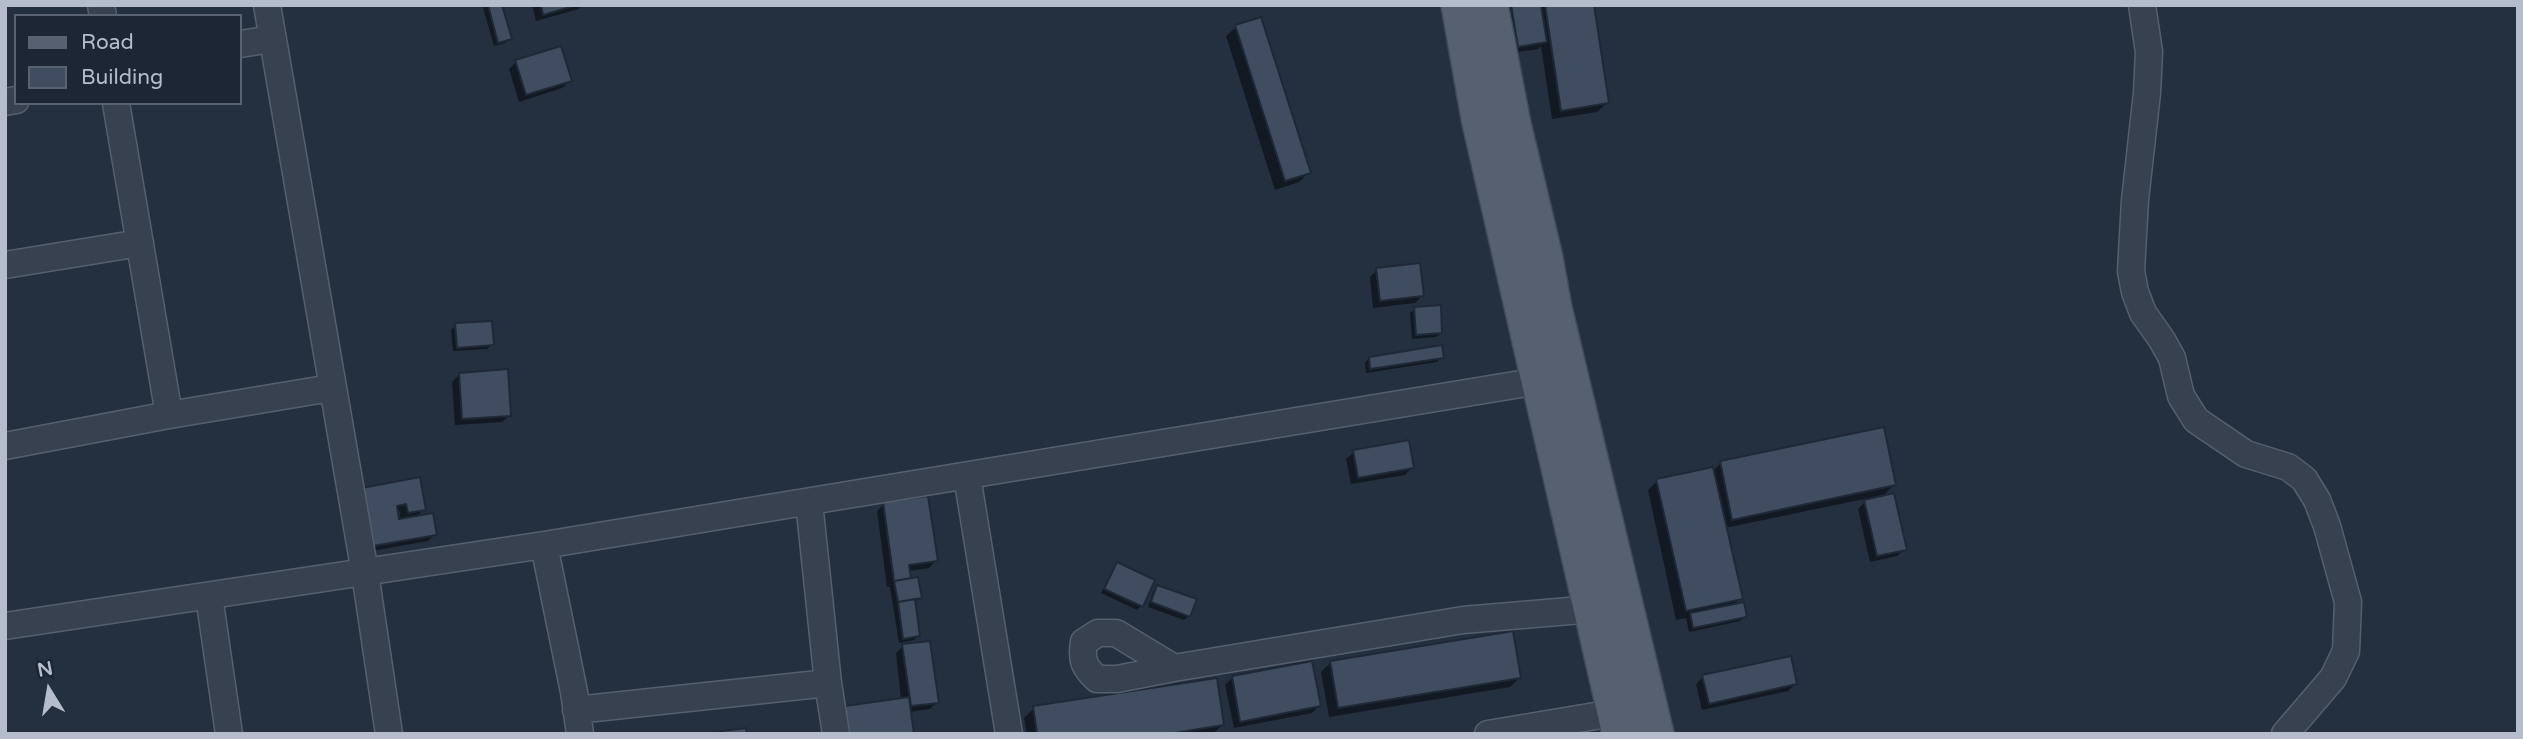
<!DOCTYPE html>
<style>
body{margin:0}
#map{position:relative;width:2523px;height:739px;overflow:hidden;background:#242f40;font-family:"Varela Round",sans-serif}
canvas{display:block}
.frame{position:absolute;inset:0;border:7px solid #b5bccb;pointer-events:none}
.legend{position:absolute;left:14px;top:14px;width:228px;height:91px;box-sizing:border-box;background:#1d2635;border:2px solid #5a6271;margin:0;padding:9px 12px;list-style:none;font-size:21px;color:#b5bccb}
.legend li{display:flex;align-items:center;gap:14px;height:35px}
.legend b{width:35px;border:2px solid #5a6271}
.north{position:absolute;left:14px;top:655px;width:70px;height:70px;-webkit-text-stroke:5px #1d2635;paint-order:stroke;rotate:349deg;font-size:19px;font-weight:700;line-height:28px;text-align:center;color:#b5bccb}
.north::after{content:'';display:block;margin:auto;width:24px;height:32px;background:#b5bccb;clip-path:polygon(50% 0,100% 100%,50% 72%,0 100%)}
</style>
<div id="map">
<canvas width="2523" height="739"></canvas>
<div class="frame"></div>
<ul class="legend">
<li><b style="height:9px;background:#566070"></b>Road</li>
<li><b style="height:19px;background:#404d60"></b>Building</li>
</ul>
<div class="north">N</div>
</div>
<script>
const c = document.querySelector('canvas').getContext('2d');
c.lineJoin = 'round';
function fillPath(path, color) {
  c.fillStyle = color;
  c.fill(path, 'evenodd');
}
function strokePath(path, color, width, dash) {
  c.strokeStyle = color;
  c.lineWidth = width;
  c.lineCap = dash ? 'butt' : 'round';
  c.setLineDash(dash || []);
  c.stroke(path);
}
const shadow = new Path2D(`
 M486 5H501L510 38 505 43 494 46 483 8Z
 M532 5H582L579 9 536 21Z
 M1503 5H1592L1607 103 1597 112 1552 119 1541 46 1538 49 1511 53Z
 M1236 27 1309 172 1299 182 1275 190 1226 36Z
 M516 62 570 81 562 88 519 102 509 69Z
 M1377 270 1422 296 1415 303 1373 308 1370 277Z
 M1415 309 1441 333 1436 337 1412 339 1410 313Z
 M456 325 492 345 487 349 453 351 451 330Z
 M1442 357 1437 362 1366 373 1365 363 1369 358Z
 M460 374 510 415 502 422 455 425 452 382Z
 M1354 452 1412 467 1405 475 1351 484 1346 459Z
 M1721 463 1894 485 1881 498 1905 549 1897 556 1870 562 1858 509 1869 498 1725 528 1741 598 1733 606 1745 616 1740 621 1689 632 1686 618 1676 620 1648 490 1657 481 1713 471Z
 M363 489 424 509 414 519 435 534 428 541 366 552ZM399 510 401 521H398L396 511Z
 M884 504 936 560 929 568 908 571 909 580 920 597 915 602 918 636 914 640 899 643 890 587H887L877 511Z
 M1117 564 1141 606 1137 610 1101 593Z
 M1158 587 1189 616 1184 620 1148 607 1153 591Z
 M903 646 937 702 930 709 909 712 912 734H842L839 715 846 707 901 700 896 653Z
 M1331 662 1519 678 1510 687 1329 717 1321 672Z
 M1703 677 1795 684 1788 691 1702 710 1696 684Z
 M1232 678 1319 706 1312 713 1234 728 1225 685Z
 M1034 708 1222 725 1213 734H1027L1024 718Z`);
const building = new Path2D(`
 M488 5H502L512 39 498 43Z
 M541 5H577L543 15Z
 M1511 5H1541L1547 42 1518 47Z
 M1545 5H1594L1609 103 1561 111Z
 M1261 17 1311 173 1285 181 1235 25Z
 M561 46 572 81 526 95 515 60Z
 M1420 263 1424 296 1380 301 1376 268Z
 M1441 305 1442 333 1416 335 1414 307Z
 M492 321 494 345 457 348 455 323Z
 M1442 345 1444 358 1370 369 1369 357Z
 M508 369 511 416 462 419 459 373Z
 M1884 427 1896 485 1732 520 1720 461Z
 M1409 440 1414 468 1358 478 1353 450Z
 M1713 467 1743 599 1686 611 1656 479Z
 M420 477 426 510 408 513 406 504 397 506 399 519 433 513 437 535 373 546 362 488Z
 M1894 493 1907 550 1877 556 1864 500Z
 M928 496 938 561 909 565 911 578 894 581 883 502Z
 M1117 562 1155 580 1143 607 1104 589Z
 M918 577 922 598 898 602 894 581Z
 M1157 585 1197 599 1190 617 1151 602Z
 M915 599 920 636 903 639 898 602Z
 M1744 602 1747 617 1693 628 1690 613Z
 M1513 631 1521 678 1338 708 1330 661Z
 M930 641 939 703 911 706 902 644Z
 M1791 656 1797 684 1709 704 1702 675Z
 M1312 661 1321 706 1240 722 1232 676Z
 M1217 678 1224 725 1168 734H1037L1033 706Z
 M909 697 914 734H849L845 706Z
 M746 728 747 734H699Z`);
const minor = new Path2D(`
 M101 5 103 16
 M267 5 365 573 389 734
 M2142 5 2149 52 2147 93 2135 200 2131 271 2135 292 2143 313 2162 340 2172 358 2181 396 2196 420 2246 454 2288 467 2304 479 2317 500 2327 526 2348 602 2346 651 2333 678 2285 734
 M240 44 272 39
 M5 102 16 100
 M116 103 169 415
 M5 265 140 243
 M5 446 169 415 331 388
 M967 476 1009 734
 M809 502 828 683
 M544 545 574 692 580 734
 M209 596 229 734
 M5 626 544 545 1539 381
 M1098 633H1116L1174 668 1117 679H1097C1084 667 1081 660 1084 642Z
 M1174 668 1463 620 1593 609
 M576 710 828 683 836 734
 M1488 734 1631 710`);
const major = new Path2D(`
 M1459 5 1479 118 1620 734
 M1490 5 1513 124 1545 258 1554 308 1656 734`);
fillPath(shadow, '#0007');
fillPath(building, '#404d60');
strokePath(building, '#1f2837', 2);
strokePath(minor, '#565f6e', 29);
strokePath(major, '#424a59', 38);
strokePath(minor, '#384150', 26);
strokePath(major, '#566070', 35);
</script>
